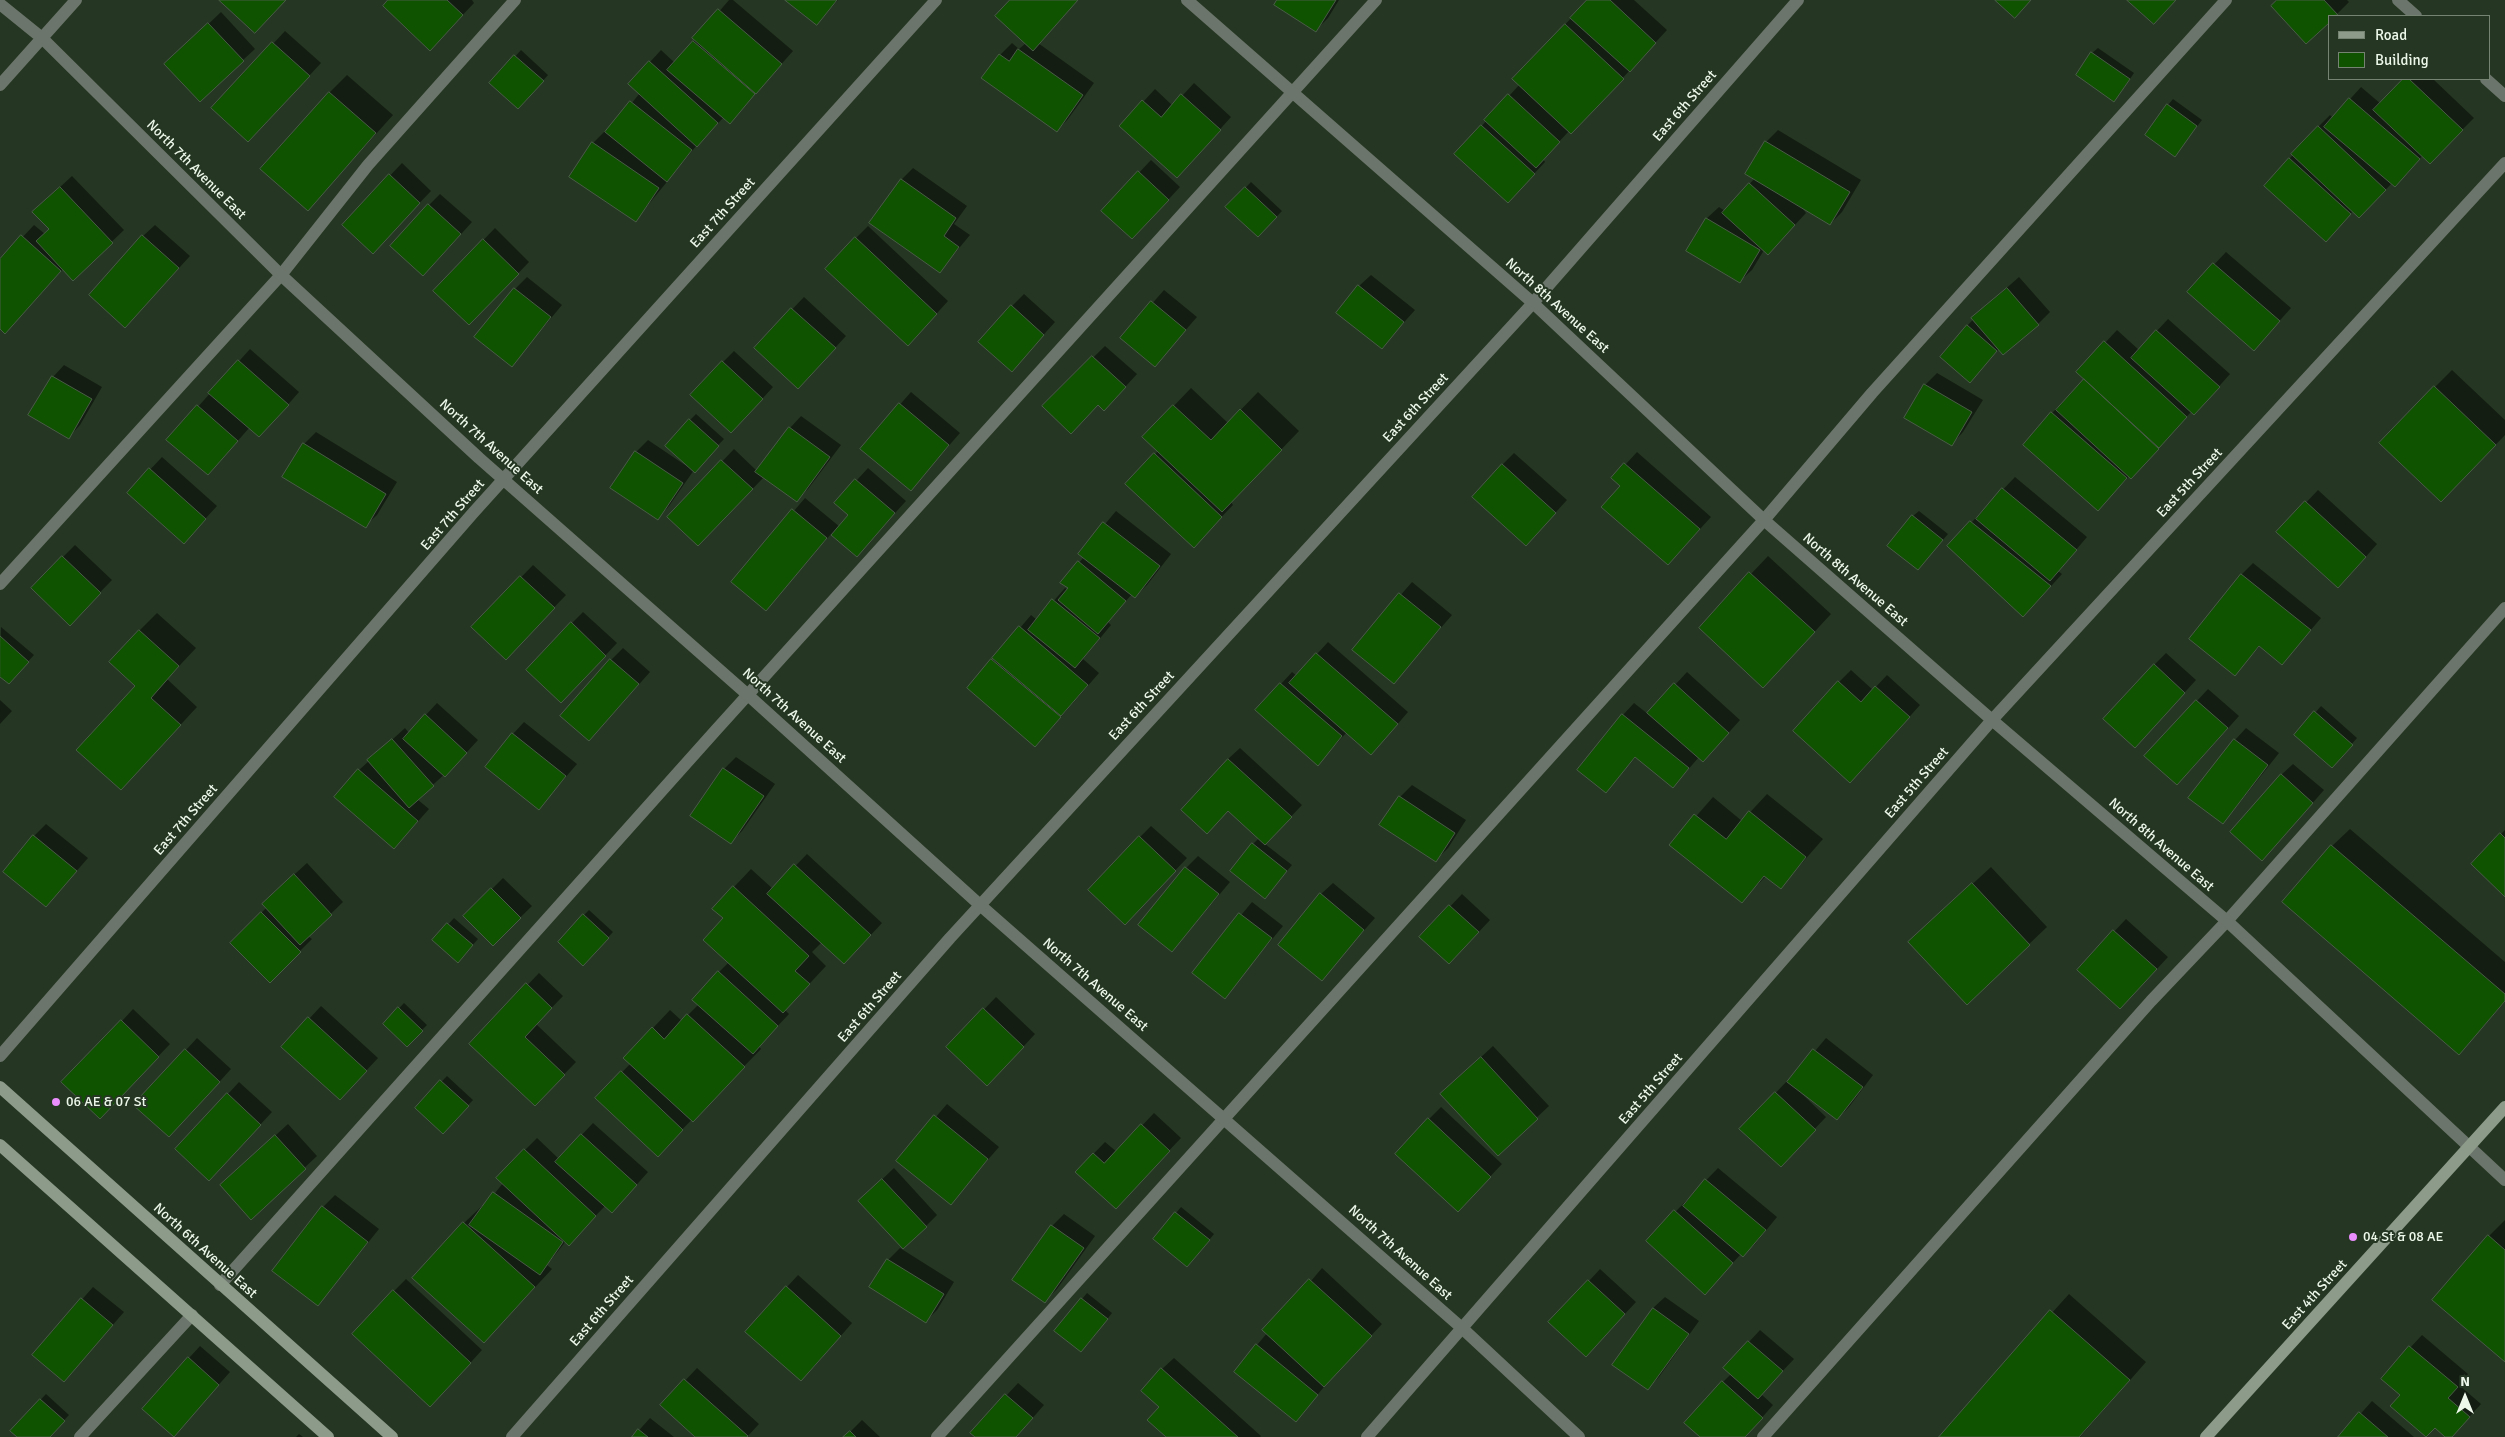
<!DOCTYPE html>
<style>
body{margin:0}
#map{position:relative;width:2505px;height:1437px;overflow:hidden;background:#253722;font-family:Signika,sans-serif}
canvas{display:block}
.legend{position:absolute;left:2328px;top:15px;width:162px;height:65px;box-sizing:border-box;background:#253722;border:1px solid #758472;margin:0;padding:6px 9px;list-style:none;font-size:15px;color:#edf8eb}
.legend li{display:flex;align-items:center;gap:10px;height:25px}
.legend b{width:25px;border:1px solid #758472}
.north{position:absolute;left:2440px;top:1372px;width:50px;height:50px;-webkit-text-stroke:4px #253722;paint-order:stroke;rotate:0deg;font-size:14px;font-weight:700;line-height:20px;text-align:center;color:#edf8eb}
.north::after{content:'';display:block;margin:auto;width:18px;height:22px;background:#edf8eb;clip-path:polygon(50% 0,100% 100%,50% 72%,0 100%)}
</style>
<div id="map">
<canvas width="2505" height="1437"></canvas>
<ul class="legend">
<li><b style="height:6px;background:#8d9b8b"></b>Road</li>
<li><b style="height:14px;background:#0f5200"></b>Building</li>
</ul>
<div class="north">N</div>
</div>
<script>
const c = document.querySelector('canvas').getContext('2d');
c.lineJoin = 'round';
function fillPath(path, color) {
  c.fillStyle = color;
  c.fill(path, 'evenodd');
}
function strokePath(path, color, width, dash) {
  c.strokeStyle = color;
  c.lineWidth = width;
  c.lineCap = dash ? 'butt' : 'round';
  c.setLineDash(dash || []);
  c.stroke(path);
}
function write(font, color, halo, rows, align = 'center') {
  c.font = font + ' Signika,sans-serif';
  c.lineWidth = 4;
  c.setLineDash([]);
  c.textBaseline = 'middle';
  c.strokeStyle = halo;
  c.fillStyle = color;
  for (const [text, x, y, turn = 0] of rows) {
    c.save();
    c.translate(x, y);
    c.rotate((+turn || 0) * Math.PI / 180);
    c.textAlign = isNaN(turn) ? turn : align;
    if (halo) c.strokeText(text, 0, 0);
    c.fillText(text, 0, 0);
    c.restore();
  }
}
const shadow = new Path2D(`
 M390 0H472L474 3 442 37Z
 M729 0H733L793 51 730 122 724 117 697 145 635 221 593 143 605 131 607 133 640 93 650 62 661 50 675 63Z
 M787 0H838L817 24Z
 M1011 0H1078L1038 43 1094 83 1068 119 1057 131 1000 55 1012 43 1019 49 1026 43Z
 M1278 0H1339L1328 18 1316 30Z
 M1588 0H1634L1667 30 1583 121 1569 131 1543 159 1545 162 1519 190 1456 154 1520 84 1514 79Z
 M2278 0H2347L2349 2 2335 16H2329Z
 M221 12 255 49 243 60 178 53Z
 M285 31 321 63 260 129 213 108Z
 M2098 48 2134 73 2119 95 2092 53Z
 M521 50 548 75 524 102 491 83Z
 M347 75 393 115 308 210 329 93Z
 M2405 79H2433L2474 118 2430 162 2423 155 2407 174 2392 183 2371 205 2353 211 2338 228 2265 186 2318 127 2330 115 2333 118 2361 87 2381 104Z
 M1194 83 1231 117 1188 165 1121 126 1155 89 1173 106Z
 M2173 99 2202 120 2175 155 2168 105Z
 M1778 130 1861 180 1842 212 1830 224 1800 205 1806 213 1779 242 1764 250 1752 270 1740 281 1688 251 1707 218 1719 207 1725 211 1755 178 1766 142Z
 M1151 160 1180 187 1144 226 1103 211Z
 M402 163 431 191 384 240 343 225Z
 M913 168 967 206 954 224 970 235 940 271 901 180Z
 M72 176 124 230 73 279 63 269 17 320 0 327V261L34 225 45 234 50 229 46 200Z
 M1251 182 1282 211 1258 236 1227 207Z
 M440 194 472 222 435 263 429 205Z
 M155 225 190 256 137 314 143 236Z
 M868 226 948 301 920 332 856 238Z
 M495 228 529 262 481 312 435 290Z
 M2226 252 2291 308 2265 337 2188 292Z
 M1371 275 1415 310 1381 348 1359 286Z
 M527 277 562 305 512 365 515 289Z
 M2019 277 2050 312 2038 324 1999 349 1970 381 1967 326 1985 307Z
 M1164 290 1197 317 1155 365 1122 338Z
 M1024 294 1055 322 1012 370V306Z
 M804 297 846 336 810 375 755 348Z
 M2168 319 2230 374 2206 401 2192 411 2098 509 2052 413 2086 379 2078 372 2117 330 2139 350Z
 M1105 346 1137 374 1116 397 1098 404 1044 406Z
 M250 349 299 392 271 424 250 427 219 462 168 440Z
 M734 351 773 387 743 420 723 362Z
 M64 365 102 387 80 425 69 437 53 377Z
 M2452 370 2505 420V435L2459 483 2435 387Z
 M1937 373 1983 400 1963 432 1952 444 1925 385Z
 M1191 388 1228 423 1258 392 1299 431 1231 502 1233 505 1205 534 1127 484 1159 450 1144 437Z
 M911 392 960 433 910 490 861 449Z
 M696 414 724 439 694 470 669 506 658 518 636 452 648 440 688 467 690 420Z
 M801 416 841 445 808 489 796 500 764 477 710 533 669 517 734 449 757 471 790 428Z
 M316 432 397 482 377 515 365 526 304 444Z
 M1637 452 1711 517 1679 552 1613 478Z
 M1514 453 1567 500 1526 545 1502 465Z
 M162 457 217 506 195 530 129 492Z
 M868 468 906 501 857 555 831 534 766 609 733 582 805 498 840 527 850 515 836 503Z
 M2015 477 2087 537 2058 571 2062 574 2035 604 1949 546Z
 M2318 490 2377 544 2350 575 2278 532Z
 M1116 511 1171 554 1147 585 1135 597 1132 594 1108 622 1111 625 1083 659 1099 673 1047 733 969 688 1031 615 1037 620 1065 588 1068 590 1069 588 1062 582 1084 557 1080 554Z
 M1919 511 1948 534 1918 569 1913 516Z
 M75 545 112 580 81 612 32 588Z
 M1768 556 1831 614 1781 668 1700 628Z
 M2253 563 2321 618 2282 664 2260 646 2235 674 2241 575Z
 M533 565 566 595 517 646 473 627Z
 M1412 582 1452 615 1394 682 1354 649Z
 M583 612 617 643 573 690 572 623Z
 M157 613 196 648 167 679 197 707 121 789 136 686 139 631Z
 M1 627 34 655 14 677 0 675Z
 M1328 642 1408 712 1383 741 1347 732 1318 764 1281 684 1292 672 1297 676Z
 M623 648 650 672 601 727 611 660Z
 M2166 653 2196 680 2147 734 2154 665Z
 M1851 670 1873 690 1887 675 1920 705 1862 770 1839 682Z
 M1687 672 1740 720 1714 749 1699 757 1673 787 1636 757 1606 791 1623 715 1634 703 1648 714Z
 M2208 689 2239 716 2189 772 2146 756Z
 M0 700 12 711 0 724Z
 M437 703 478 740 456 764 417 799 429 809 406 835 359 770 405 728 409 733Z
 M2321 706 2357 738 2337 761 2296 735Z
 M524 722 577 764 539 808 513 734Z
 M2246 728 2279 753 2234 810 2223 822 2235 740Z
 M1240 748 1302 805 1265 844 1292 865 1270 891 1253 844 1259 838 1228 759Z
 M736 757 775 784 742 831 731 842 692 816 724 769Z
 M2293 764 2324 790 2274 847 2281 775Z
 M1412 785 1466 820 1448 848 1436 860 1400 797Z
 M1767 794 1823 839 1781 887 1766 876 1742 901 1671 845 1713 797 1742 821Z
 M46 824 88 858 46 906 34 836Z
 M1151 826 1187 858 1137 911 1140 837Z
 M2350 829 2505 962V1002L2459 1053 2332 846Z
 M2505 830V895L2501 834Z
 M807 854 882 923 856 951 822 942 812 952 826 966 785 1010 789 1014 759 1046 761 1049 669 1143 597 1098 631 1063 653 1028 670 1010 682 1021 699 1004 719 972 729 962 724 918 734 887 751 869 773 889Z
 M1198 856 1230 882 1172 951 1186 868Z
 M307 863 343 902 308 936 312 939 270 981 232 943 267 907 275 892Z
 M1991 867 2047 927 1967 1003 1928 925Z
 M503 878 532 906 493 944 465 916Z
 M1333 883 1375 918 1321 979V894Z
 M1462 894 1490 920 1461 951 1421 937Z
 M1252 902 1283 926 1224 997 1194 972Z
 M589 910 613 932 589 958 584 915Z
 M454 918 478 939 464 955 434 940Z
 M2126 919 2168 957 2132 996 2078 970Z
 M539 973 563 996 536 1024 576 1062 546 1093 471 1044Z
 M996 997 1035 1034 999 1073 948 1047Z
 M404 1003 427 1025 407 1045 384 1024Z
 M321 1006 378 1058 352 1086 283 1047Z
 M133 1009 170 1044 111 1106 122 1021Z
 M197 1038 231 1069 181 1124 186 1050Z
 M1826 1038 1873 1075 1849 1107 1837 1119 1802 1092 1801 1093 1826 1117 1790 1155 1741 1129 1787 1081 1789 1082Z
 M1493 1046 1549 1106 1498 1154 1454 1082Z
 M447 1076 473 1100 443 1132 417 1107Z
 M239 1082 272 1112 220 1168 228 1094Z
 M947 1104 999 1147 950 1203 898 1161Z
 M1441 1107 1502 1164 1469 1199 1429 1119Z
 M1154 1113 1181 1138 1127 1195 1077 1171 1105 1142 1117 1152Z
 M593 1123 648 1172 623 1200 605 1206 580 1232 566 1241 547 1265 552 1269 501 1324 414 1278 464 1223 482 1206 484 1207 503 1183 525 1150 537 1138 559 1159Z
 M288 1124 317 1156 251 1218 233 1174Z
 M894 1168 937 1215 926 1226 871 1190Z
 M1718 1168 1777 1217 1755 1244 1743 1255 1741 1254 1705 1293 1647 1241Z
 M335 1195 379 1229 318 1305 323 1207Z
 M1181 1207 1214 1234 1193 1260 1176 1213Z
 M1064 1214 1095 1236 1057 1289 1045 1301 1052 1226Z
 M2505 1220V1361L2489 1236Z
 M900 1248 954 1282 937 1310 926 1321 888 1260Z
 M1322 1268 1382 1324 1328 1382 1296 1421 1257 1345Z
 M1600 1269 1636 1302 1597 1344 1589 1281Z
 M798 1275 852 1323 813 1368 787 1287Z
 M406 1279 482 1350 442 1394 394 1291Z
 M93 1287 124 1312 64 1381 33 1355Z
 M1087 1293 1112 1313 1087 1345 1082 1299Z
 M2069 1294 2146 1362 2080 1437H1940Z
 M1665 1297 1699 1321 1659 1377 1648 1388 1653 1308Z
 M1760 1330 1794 1359 1761 1394 1773 1405 1745 1437H1702L1723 1382 1731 1374 1725 1368Z
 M2422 1335 2468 1374 2459 1385 2481 1404 2451 1437H2447L2382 1378Z
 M200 1346 230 1372 174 1435 189 1358Z
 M1174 1358 1261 1436 1260 1437H1168L1161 1407 1162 1369Z
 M697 1368 759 1424 747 1437H697L662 1405Z
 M1018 1383 1044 1405 1016 1437H976L972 1433Z
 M46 1394 69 1415 48 1437H19L12 1430Z
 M2372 1401 2414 1437H2340Z
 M650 1418 674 1437H633Z
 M862 1420 880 1437H845Z
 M299 1434 303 1437H296Z`);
const building = new Path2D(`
 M219 0H286L255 33Z
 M388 0H447L463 15 430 51 383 6Z
 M785 0H837L817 25Z
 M1010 0H1078L1033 51 995 16Z
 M1277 0H1336L1316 32 1274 5Z
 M1587 0H1610L1656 43 1630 72 1570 18Z
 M1995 0H2031L2015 18Z
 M2127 0H2176L2154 24Z
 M2277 0H2324L2338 15 2329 16V23L2306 44 2271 6Z
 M718 9 782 64 756 94 692 38Z
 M208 23 244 61 200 102 164 64Z
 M1565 24 1624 79 1571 134 1512 79Z
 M693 41 755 94 730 124 667 70Z
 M272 42 310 76 248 142 211 108Z
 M1018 49 1083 95 1057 132 981 78 999 54 1009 61Z
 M2091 52 2130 79 2114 102 2076 75Z
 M514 55 544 81 518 109 489 83Z
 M649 61 718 123 697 147 628 84Z
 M2403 79H2409L2463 130 2430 164 2373 110Z
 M329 92 376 133 308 211 260 169Z
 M1181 94 1221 130 1177 178 1119 126 1142 100 1161 117Z
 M1508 94 1560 142 1536 168 1484 120Z
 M2349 98 2420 159 2395 187 2324 127Z
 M630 101 692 150 667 182 605 132Z
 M2167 104 2197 126 2175 157 2145 135Z
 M1481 125 1535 174 1508 203 1454 154Z
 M2318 126 2386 190 2359 218 2291 154Z
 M1765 141 1850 192 1830 225 1745 174Z
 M592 142 659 188 636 222 569 177Z
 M2289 158 2351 214 2326 242 2264 186Z
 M1138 171 1169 200 1132 239 1101 211Z
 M389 174 420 203 373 254 342 225Z
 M901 179 956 218 944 236 959 247 940 273 869 223Z
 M1749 183 1795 225 1768 255 1722 213Z
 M60 187 113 243 73 281 36 241 49 229 32 212Z
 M1245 187 1277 217 1258 237 1225 207Z
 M428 204 461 234 423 276 390 246Z
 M1706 218 1760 250 1740 283 1686 251Z
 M21 235 61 271 5 334 0 329V259Z
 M142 235 179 268 125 328 89 295Z
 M855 237 937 314 908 346 825 269Z
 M483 239 519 274 469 325 433 291Z
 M2213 263 2280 321 2254 351 2187 292Z
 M1358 285 1404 322 1382 349 1336 313Z
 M514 288 551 317 512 367 474 337Z
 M2007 288 2039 325 2003 355 1971 318Z
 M1151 301 1186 330 1155 367 1120 338Z
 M1011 305 1044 335 1012 372 978 342Z
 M791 308 836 348 798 389 754 348Z
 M1967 325 1997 351 1970 383 1940 357Z
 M2156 330 2220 387 2194 415 2131 358Z
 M2104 341 2187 417 2159 448 2076 372Z
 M1092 356 1126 387 1104 411 1098 405 1071 434 1042 406Z
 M238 360 289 405 259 437 208 393Z
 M722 361 763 399 731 433 690 395Z
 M52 376 92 399 69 439 28 415Z
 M2084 379 2159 449 2131 479 2056 410Z
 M1924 384 1972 412 1952 446 1904 418Z
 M2434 386 2496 445 2441 502 2379 443Z
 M899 403 949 445 911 491 860 449Z
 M197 405 238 441 208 475 166 440Z
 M1173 405 1211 440 1240 409 1282 450 1222 512 1142 437Z
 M2051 412 2127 478 2098 511 2023 445Z
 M689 419 719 446 695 473 665 446Z
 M789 427 830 457 797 502 755 472Z
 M303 443 386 494 366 528 282 477Z
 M635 451 683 483 658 520 610 488Z
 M1154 453 1222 517 1194 548 1125 484Z
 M721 460 753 489 698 546 667 517Z
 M1624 463 1700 529 1668 565 1601 507 1620 486 1611 478Z
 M1502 464 1556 513 1526 546 1472 497Z
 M149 468 206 519 184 544 127 493Z
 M855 479 895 513 857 557 831 535 848 515 834 503Z
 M2002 488 2077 550 2050 581 1976 519Z
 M2305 501 2366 557 2338 588 2276 532Z
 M792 509 827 538 766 611 731 582Z
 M1912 515 1943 540 1918 570 1887 546Z
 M1970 521 2051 586 2023 617 1947 546Z
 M1103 522 1160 566 1135 598 1078 554Z
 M62 556 101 593 70 626 31 588Z
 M1078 561 1126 601 1098 634 1058 600 1068 588 1060 583Z
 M1749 572 1815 632 1763 688 1699 628Z
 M2241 574 2311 630 2282 665 2259 646 2235 676 2189 639Z
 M520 576 555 608 506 660 471 627Z
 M1399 593 1441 627 1394 684 1352 650Z
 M1052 599 1100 638 1075 668 1028 630Z
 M571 622 606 656 561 703 526 670Z
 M1019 626 1088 685 1061 716 992 658Z
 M139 630 179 666 151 698 181 725 121 790 76 750 135 686 109 662Z
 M0 636 29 662 9 684 0 677Z
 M1316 653 1398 724 1371 755 1289 683Z
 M610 659 639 684 589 741 560 716Z
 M991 659 1061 717 1035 747 967 688Z
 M2154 664 2185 693 2135 748 2103 719Z
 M1838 681 1861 702 1875 686 1910 717 1850 783 1793 731Z
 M1280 683 1342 736 1318 766 1255 710Z
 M1674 683 1729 733 1703 762 1647 713Z
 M2196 700 2228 728 2177 785 2144 756Z
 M2314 711 2353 745 2332 768 2294 735Z
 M425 714 467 753 445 777 403 739Z
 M1622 714 1689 768 1673 788 1635 757 1606 793 1577 770Z
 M512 733 566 776 539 810 485 767Z
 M392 739 434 786 409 808 367 760Z
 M2234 739 2268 765 2223 824 2188 798Z
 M1228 759 1292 817 1265 845 1228 811 1207 834 1181 810Z
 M723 768 764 796 731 844 690 816Z
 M358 769 418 821 394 849 334 797Z
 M2281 774 2313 803 2262 861 2230 832Z
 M1399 796 1455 833 1436 862 1379 825Z
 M1749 811 1806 857 1781 889 1764 876 1742 903 1669 845 1694 814 1726 839Z
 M2500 833 2505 838V897L2471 864Z
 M33 835 77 871 46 907 3 872Z
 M1139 836 1176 871 1125 925 1088 890Z
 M1252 843 1287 871 1265 899 1230 871Z
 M2331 845 2505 994V1001L2459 1055 2282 902Z
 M794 864 871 935 844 964 767 894Z
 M1185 867 1219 894 1172 952 1138 925Z
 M294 874 332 915 300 945 262 904Z
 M1972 883 2030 945 1967 1005 1908 942Z
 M733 886 809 956 795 971 810 984 783 1013 703 940 723 918 712 909Z
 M491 888 521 918 493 946 463 916Z
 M1320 893 1364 930 1322 981 1278 945Z
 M1449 905 1479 932 1449 964 1419 937Z
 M261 912 301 952 270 983 230 943Z
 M1239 913 1272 938 1225 999 1192 973Z
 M583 914 609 938 583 966 558 942Z
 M447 923 473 945 458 963 432 940Z
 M2113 930 2157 969 2120 1009 2077 970Z
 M718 971 778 1026 753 1054 692 1000Z
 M526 983 552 1008 525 1037 565 1075 535 1106 469 1044Z
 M398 1007 423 1031 407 1047 383 1024Z
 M983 1008 1024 1047 987 1086 946 1047Z
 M687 1014 745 1067 693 1122 623 1058 652 1027 664 1039Z
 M308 1017 367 1071 340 1100 281 1047Z
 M121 1020 159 1057 100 1119 61 1082Z
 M185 1049 220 1082 169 1137 133 1105Z
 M1813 1049 1863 1087 1837 1120 1787 1082Z
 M1481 1057 1538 1119 1498 1156 1440 1094Z
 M621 1071 683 1130 658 1157 595 1098Z
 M440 1080 469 1106 443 1134 415 1108Z
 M1775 1092 1816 1130 1781 1167 1739 1129Z
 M227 1093 261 1125 209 1181 175 1149Z
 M934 1115 988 1159 951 1205 896 1161Z
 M1428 1118 1491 1177 1458 1212 1395 1154Z
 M1141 1124 1170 1151 1116 1209 1075 1172 1093 1153 1104 1163Z
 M581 1134 637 1185 612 1213 555 1162Z
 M275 1135 306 1169 251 1220 220 1185Z
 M524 1149 596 1216 569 1246 496 1178Z
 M882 1179 927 1227 903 1249 858 1201Z
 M1705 1179 1766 1230 1743 1257 1683 1206Z
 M493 1192 563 1242 540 1275 469 1225Z
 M322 1206 368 1242 318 1306 272 1271Z
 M1674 1210 1733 1263 1705 1295 1646 1241Z
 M1175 1212 1210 1240 1187 1267 1153 1239Z
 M463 1222 535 1287 484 1343 412 1278Z
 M1051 1225 1084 1248 1045 1303 1012 1280Z
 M2488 1235 2505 1250V1362L2432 1300Z
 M887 1259 944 1294 926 1323 869 1287Z
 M1309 1279 1372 1336 1324 1387 1262 1330Z
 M1588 1280 1625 1314 1586 1357 1548 1322Z
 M786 1286 841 1336 801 1381 745 1332Z
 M393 1290 471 1363 430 1407 352 1334Z
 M81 1298 113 1325 64 1382 32 1355Z
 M1081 1298 1108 1319 1081 1352 1054 1331Z
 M1653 1308 1689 1334 1648 1390 1612 1365Z
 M2050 1310 2130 1380 2079 1437H1939Z
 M1748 1341 1783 1371 1758 1399 1723 1368Z
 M1256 1344 1318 1395 1296 1422 1234 1372Z
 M2409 1346 2458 1387 2448 1398 2470 1417 2452 1437H2445L2435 1428 2426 1437 2390 1406 2400 1395 2381 1379Z
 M188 1357 219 1385 174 1437 142 1409Z
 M1161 1368 1238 1437H1166L1147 1420 1159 1407 1141 1391Z
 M684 1379 748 1436 747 1437H695L660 1405Z
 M1722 1381 1763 1418 1745 1437H1700L1684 1423Z
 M1005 1394 1033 1418 1016 1437H975L970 1433Z
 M40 1399 65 1421 50 1437H17L10 1431Z
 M2359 1412 2388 1437H2338Z
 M638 1429 648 1437H632Z
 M850 1431 856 1437H843Z`);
const service = new Path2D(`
 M0 584 281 275 368 165 515 0
 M220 1285 716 730 1376 0
 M80 1437 192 1315
 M937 1437 1764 520 1872 393 2226 0
 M1763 1437 2151 1001 2227 921 2505 608`);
const minor = new Path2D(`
 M1187 0 1533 303 1764 520 1992 720 2227 921 2505 1180
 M2398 0 2416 16
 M0 4 42 38 281 275 479 458 748 695 980 905 1463 1329 1579 1437
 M2486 79 2505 96
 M0 85 76 0
 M0 1056 473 513 936 0
 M512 1437 950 938 1533 303 1798 0
 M1367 1437 1992 720 2505 163`);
const secondary = new Path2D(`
 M0 1087 392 1437
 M0 1145 328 1437
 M2206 1437 2505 1107`);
const markers = [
 [56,1102,5,"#ea8dfd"],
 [2353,1237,5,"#ea8dfd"]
];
const streetNames = [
 ["East 6th Street",1685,106,-49],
 ["North 7th Avenue East",196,170,45],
 ["East 7th Street",723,213,-48],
 ["North 8th Avenue East",1557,306,42],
 ["East 6th Street",1416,408,-47],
 ["North 7th Avenue East",491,447,42],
 ["East 5th Street",2190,483,-47],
 ["East 7th Street",453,515,-49],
 ["North 8th Avenue East",1855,580,41],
 ["East 6th Street",1142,706,-47],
 ["North 7th Avenue East",794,716,42],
 ["East 5th Street",1917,783,-49],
 ["East 7th Street",186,820,-49],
 ["North 8th Avenue East",2161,845,41],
 ["North 7th Avenue East",1095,985,41],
 ["East 6th Street",870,1007,-49],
 ["East 5th Street",1651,1089,-49],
 ["North 6th Avenue East",205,1251,42],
 ["North 7th Avenue East",1400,1253,42],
 ["East 4th Street",2315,1295,-48],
 ["East 6th Street",602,1311,-49]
];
const poiNames = [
 ["06 AE & 07 St",66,1102],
 ["04 St & 08 AE",2363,1237]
];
fillPath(shadow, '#0007');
fillPath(building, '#0f5200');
strokePath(building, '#495c46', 1);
strokePath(service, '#6c756b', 12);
strokePath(minor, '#6c756b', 12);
strokePath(secondary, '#8d9b8b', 12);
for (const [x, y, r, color] of markers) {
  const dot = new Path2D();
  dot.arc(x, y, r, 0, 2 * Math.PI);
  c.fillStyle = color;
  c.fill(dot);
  strokePath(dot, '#253722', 2);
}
write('14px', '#edf8eb', '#253722', streetNames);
write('14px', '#edf8eb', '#253722', poiNames, 'left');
</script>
